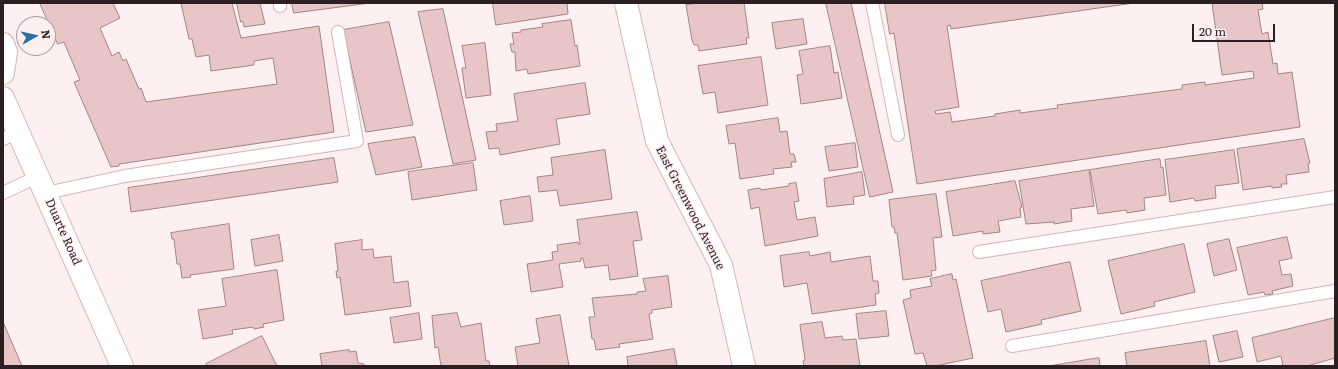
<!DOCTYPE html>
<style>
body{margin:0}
#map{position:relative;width:1338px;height:369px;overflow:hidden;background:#feeff0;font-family:Literata,serif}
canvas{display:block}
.frame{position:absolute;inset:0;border:4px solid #2c1f21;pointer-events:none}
.north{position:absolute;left:16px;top:16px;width:40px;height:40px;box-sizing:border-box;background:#feeff0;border:1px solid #aa9c9d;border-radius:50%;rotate:82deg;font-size:11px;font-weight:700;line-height:16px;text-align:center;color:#2c1f21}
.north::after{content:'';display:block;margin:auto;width:14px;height:18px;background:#2b70a5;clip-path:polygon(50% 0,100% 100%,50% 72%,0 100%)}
.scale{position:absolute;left:1192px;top:24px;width:83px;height:18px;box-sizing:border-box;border:2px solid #2c1f21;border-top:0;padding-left:5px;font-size:12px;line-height:14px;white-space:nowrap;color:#2c1f21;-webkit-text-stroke:3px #feeff0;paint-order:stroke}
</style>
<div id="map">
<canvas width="1338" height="369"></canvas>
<div class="frame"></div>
<div class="north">N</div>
<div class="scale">20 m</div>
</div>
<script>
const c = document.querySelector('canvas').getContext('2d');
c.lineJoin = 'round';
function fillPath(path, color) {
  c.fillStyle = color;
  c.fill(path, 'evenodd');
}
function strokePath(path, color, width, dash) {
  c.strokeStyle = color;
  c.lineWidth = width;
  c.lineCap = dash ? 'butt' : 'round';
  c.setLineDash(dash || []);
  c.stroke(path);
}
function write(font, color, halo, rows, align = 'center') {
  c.font = font + ' Literata,serif';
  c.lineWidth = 3;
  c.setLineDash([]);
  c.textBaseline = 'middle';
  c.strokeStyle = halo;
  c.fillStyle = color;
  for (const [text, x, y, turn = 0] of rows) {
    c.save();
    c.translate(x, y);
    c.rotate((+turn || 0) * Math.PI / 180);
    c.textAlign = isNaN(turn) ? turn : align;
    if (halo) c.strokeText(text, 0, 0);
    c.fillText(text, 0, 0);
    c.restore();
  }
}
const building = new Path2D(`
 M40 3H113L120 18 100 28 112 56 119 52 123 61 126 59 139 89 141 88 146 102 277 84 273 58 254 61V65L211 71 209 55 196 57 192 39H189L181 3H232L241 38 319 26 334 132 119 164V166L111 167 74 82 80 80 64 42 58 44Z
 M237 3H260L265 24 244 27 243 21 241 22Z
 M292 3H370L294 13Z
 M493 3H567L568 14 496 25Z
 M699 3H744L749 38H746L747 44 699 51 698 45H694L692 40 686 5Z
 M826 3H851L893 192 870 197Z
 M885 3H1134L951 29 950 25 947 26 959 107 935 111 936 114 950 112 952 122 995 116V114L1020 110V113L1058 108 1057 105 1182 89V85L1205 82V85L1254 78 1253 71 1222 75 1212 3H1262L1263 9 1258 10 1262 34 1268 32 1273 64 1277 63 1278 74 1292 72 1300 127 917 184 894 33 890 34Z
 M443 9 476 160 453 164 418 12Z
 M803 19 807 44 776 49 772 23Z
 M571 20 575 46 577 45 580 66 528 74 527 69 516 71 515 52H512L510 44H514L512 33 521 32V30L543 27 542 24Z
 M389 22 413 125 366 132 343 30Z
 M485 43 491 95 466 98 462 68H466L462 46Z
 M830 46 834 73 838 72 842 98 801 104 797 75 803 74 799 51Z
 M761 57 768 105 718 113 715 92 703 94 698 66Z
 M585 83 590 114 556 119 560 144 500 155 499 148 489 149 486 132 497 131 496 124 518 121 514 94Z
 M778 118 780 132 787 131 790 154H794L796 162H791L792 167 773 169 774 174 740 179 735 143 729 144 726 126Z
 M415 137 422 167 376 175 368 144Z
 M1304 139 1310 163H1308L1309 172 1286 175 1287 184H1281L1282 187 1272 188V186L1243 190 1237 149Z
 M855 143 858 167 829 171 825 147Z
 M605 150 612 199 560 206 557 190 539 192 537 177 553 175 551 158Z
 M1234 150 1239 183 1215 186 1216 198 1195 201 1194 198 1170 202 1165 160Z
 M334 158 338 182 131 212 128 188Z
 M1160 159 1161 168 1163 167 1166 195 1144 198 1145 210 1127 213 1126 210 1098 214 1090 170Z
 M473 163 477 190 412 200 408 172Z
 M1089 170 1094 206 1071 209 1072 221 1054 224V222L1026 224 1019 181Z
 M862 172 865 195 853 197 854 204 827 207 824 179Z
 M1015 181 1022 207 1020 208 1021 217 998 221 1000 232 983 234V231L953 236 946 192Z
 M796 183 799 201 794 202 797 220 815 217 818 236 765 246 759 207 751 209 748 190 760 188 761 190 789 186V184Z
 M936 194 942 237 933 238 936 270 931 271 932 276 903 280 897 233H895L894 227H892L889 200Z
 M530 196 533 221 504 225 500 201Z
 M637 212 642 240 633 241 638 276 610 280 608 265 585 268 583 258H581V261L559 264 563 287 531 292 527 264 553 260 552 252 558 251 557 245 578 242V244H580L577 220Z
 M229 224 234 269 190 275 191 277 182 278 180 264H177L174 239H172L171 233Z
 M279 235 283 261 255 266 251 240Z
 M1287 237 1292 258 1279 261 1282 275 1291 274 1293 286 1272 291 1273 294 1265 295 1264 292 1248 295 1237 248Z
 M1229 239 1237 270 1214 276 1207 244Z
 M362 240V250L373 249 374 258 391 256 394 283 408 281 411 306 345 315 340 277 337 278 336 271H338L335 244Z
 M1184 244 1195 292 1154 302 1155 306 1121 314 1108 261Z
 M809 252 810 256 830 252 831 262 870 256 873 281H878L879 293 875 294 876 305 812 314 807 283 784 287 780 256Z
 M1070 262 1081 311 1041 320 1042 324 1006 332 1001 309 988 312 981 281Z
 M277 270 284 320 263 324 264 327 254 329 253 327 232 330 233 334 203 339 198 310 226 306 222 279Z
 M952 274 953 280 956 279 973 358 935 366H927L923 353 915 354 903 300 911 298 910 290 932 286 930 279Z
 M668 276 672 307 652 310V313L649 314 653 339 619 344 620 347 596 350 594 339H592L589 317H595L592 298 637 294V292L646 291 643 279Z
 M886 311 889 336 859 339 856 314Z
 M419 313 422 339 394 343 390 318Z
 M457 313 461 327 481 323 486 361H489L490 366H441L438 347 435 348 432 316Z
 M560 315 569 366H518L515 347 540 343 536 319Z
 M1335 318V358L1307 366H1283L1281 356 1257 362 1252 338Z
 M3 322 22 366H3Z
 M822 322 825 338 842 336 843 340 856 339 860 366H804L803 361 805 360 800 325Z
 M1237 331 1243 357 1219 362 1213 336Z
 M262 336 277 366H207L206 364Z
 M1206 341 1210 366H1127L1125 353Z
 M674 349 677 366H628L627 357Z
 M349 350V352L356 351 358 363 364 364V366H322L320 354Z
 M1099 358 1100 366H1049Z`);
const lane = new Path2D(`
 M280 3V6
 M872 3 898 135
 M3 139 19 132
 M3 193 39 176
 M46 193 125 176 357 141 338 32
 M979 252 1335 197
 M1012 346 1335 291`);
const street = new Path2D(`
 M626 3 657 141 721 265 744 366`);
const secondary = new Path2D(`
 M3 44 6 52 3 73
 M3 98 122 366`);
const streetNames = [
 ["East Greenwood Avenue",690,208,63],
 ["Duarte Road",63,232,66]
];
fillPath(building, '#e8c6c8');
strokePath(building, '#a38486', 1);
strokePath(lane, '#d6b5b8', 14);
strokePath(street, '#d6b5b8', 24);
strokePath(secondary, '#d6b5b8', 24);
strokePath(lane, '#fff', 12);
strokePath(street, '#fff', 22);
strokePath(secondary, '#fff', 22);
write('12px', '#2c1f21', '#feeff0', streetNames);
</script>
